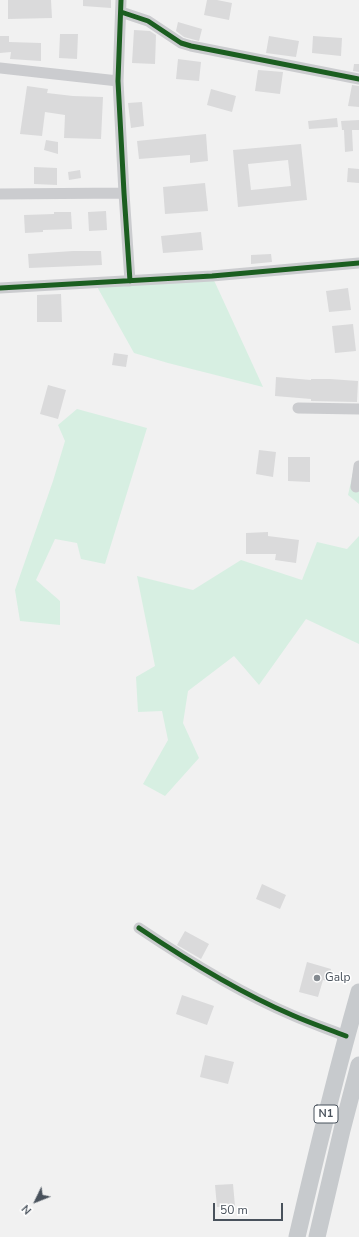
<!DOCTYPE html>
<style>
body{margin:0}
#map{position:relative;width:359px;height:1237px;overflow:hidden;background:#f1f1f1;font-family:"Nunito Sans",sans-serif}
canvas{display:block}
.north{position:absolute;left:16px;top:1181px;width:40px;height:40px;-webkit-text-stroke:3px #fff;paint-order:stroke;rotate:227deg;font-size:11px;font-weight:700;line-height:16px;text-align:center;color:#49525c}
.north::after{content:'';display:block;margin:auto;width:14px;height:18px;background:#49525c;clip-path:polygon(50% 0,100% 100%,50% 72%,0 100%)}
.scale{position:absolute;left:213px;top:1203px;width:70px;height:18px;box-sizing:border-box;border:2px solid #49525c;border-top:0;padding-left:5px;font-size:12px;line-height:14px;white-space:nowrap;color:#49525c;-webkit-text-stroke:3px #fff;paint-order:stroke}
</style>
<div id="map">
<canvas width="359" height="1237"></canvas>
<div class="north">N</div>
<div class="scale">50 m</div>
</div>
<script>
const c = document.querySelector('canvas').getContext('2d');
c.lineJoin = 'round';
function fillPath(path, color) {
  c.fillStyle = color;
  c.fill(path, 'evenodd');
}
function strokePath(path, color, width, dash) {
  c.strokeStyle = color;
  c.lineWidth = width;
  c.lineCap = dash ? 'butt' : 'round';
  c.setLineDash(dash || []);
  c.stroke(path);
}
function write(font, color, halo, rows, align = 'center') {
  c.font = font + ' "Nunito Sans",sans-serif';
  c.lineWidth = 3;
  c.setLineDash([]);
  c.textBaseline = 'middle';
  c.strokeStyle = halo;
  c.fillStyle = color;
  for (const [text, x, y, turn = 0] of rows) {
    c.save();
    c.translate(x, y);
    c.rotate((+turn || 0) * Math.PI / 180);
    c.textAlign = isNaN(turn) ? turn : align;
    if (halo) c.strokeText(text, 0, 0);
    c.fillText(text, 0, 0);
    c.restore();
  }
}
const green = new Path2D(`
 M212 276 263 387 168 363 134 353 95 283Z
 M77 409 147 428 105 564 81 559 77 543 55 539 36 580 60 601V625L20 621 15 590 53 481 65 441 58 425Z
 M355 464 359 465V504L348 495Z
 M359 536V644L306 619 259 685 234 656 188 691 183 723 199 758 165 796 143 784 168 740 162 711 138 712 136 677 155 666 137 576 193 590 241 560 302 580 317 542 347 549Z`);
const building = new Path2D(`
 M8 0H51L52 18 8 19Z
 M83 0H111V8L83 6Z
 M207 0H217L232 3 229 20 204 15Z
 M178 22 202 29 199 41 184 37 176 31Z
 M134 30 150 31 156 35 155 64 132 63Z
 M60 34H78L77 59 59 58Z
 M0 36H9V42L41 43V61L10 59 11 52 0 53Z
 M269 36 299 41 296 57 266 53Z
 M313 36 342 38 341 56 312 53Z
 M178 59 201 62 199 81 176 79Z
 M354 64H359V72L353 71Z
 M258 70 283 72 280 94 255 91Z
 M352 85 359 86V107L348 106Z
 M27 86 48 89 47 93 73 96 103 97 101 139 64 138 65 115 45 112 42 136 20 134Z
 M211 89 236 96 232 112 207 105Z
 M142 102 144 126 131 128 128 103Z
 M337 118 338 127 309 129 308 121Z
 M359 120V130H352L353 151 345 152 344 130H342L341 121Z
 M206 134 208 161 190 163V155L139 159 137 141Z
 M46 140 58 142V154L44 150Z
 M301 144 307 200 238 207 233 150ZM288 160 291 186 251 190 248 164Z
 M34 167 57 168V185L34 184Z
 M348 168 359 169V183L347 182Z
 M80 170 81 178 69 180 68 172Z
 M205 183 208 211 165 214 163 187Z
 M106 211 107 230 89 231 88 212Z
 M54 212H71L72 229 43 230V232L25 233 24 215 54 214Z
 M201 232 203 250 163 253 161 236Z
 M73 251H101L102 265 29 268 28 254Z
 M271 254 272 262 251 264V255Z
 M348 288 351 310 329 312 326 291Z
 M61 294 62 322H37V295Z
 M353 324 356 351 335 353 332 326Z
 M114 353 128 355 126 367 112 365Z
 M276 377 311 380V379H330L358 381 357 402 311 401V399L275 396Z
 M48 385 66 390 58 419 40 414Z
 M259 450 276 452 273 477 256 474Z
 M288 457H310V482L288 481Z
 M268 532V536L299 540 296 563 275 560 276 554H246V533Z
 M262 884 286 895 280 909 256 899Z
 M185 931 209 944 201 959 177 945Z
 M307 962 331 969 328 981 323 980 318 997 299 992Z
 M182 995 214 1006 207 1025 176 1014Z
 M205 1055 234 1062 228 1084 200 1077Z
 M233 1184 235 1206 217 1207 215 1185Z`);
const minor = new Path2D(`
 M121 0 118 81 124 193 130 281
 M121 12 148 21 181 43 191 46 359 79
 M0 68 118 81
 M0 194 124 193
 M0 288 212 276 359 263
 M298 408 359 409
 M356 487 359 466
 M139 928C188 961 238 992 292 1015 310 1023 328 1029 346 1036`);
const primary = new Path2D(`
 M297 1237C316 1155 336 1073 359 992
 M317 1237 342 1130 359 1065`);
const cycleway = new Path2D(`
 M121 0 118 81 124 193 130 281
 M121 12 148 21 181 43 191 46 359 79
 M0 288 212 276 359 263
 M139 928C188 961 238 992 292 1015 310 1023 328 1029 346 1036`);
const markers = [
 [317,978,4,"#848a90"]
];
const shields = [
 [326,1114,24]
];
const shieldNames = [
 ["N1",326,1114]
];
const poiNames = [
 ["Galp",325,978]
];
fillPath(green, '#d7efe2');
fillPath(building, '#dadadb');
strokePath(minor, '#cbcccf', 11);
strokePath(primary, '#c7cacd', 17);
strokePath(cycleway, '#1b5e20', 5);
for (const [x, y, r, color] of markers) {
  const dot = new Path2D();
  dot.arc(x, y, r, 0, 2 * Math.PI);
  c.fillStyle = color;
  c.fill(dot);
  strokePath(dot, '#fff', 1.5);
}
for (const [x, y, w] of shields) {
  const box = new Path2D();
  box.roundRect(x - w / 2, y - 9, w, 18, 3);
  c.fillStyle = '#fff';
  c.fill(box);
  strokePath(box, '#49525c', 1);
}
write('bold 11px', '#49525c', null, shieldNames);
write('12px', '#49525c', '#fff', poiNames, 'left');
</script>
